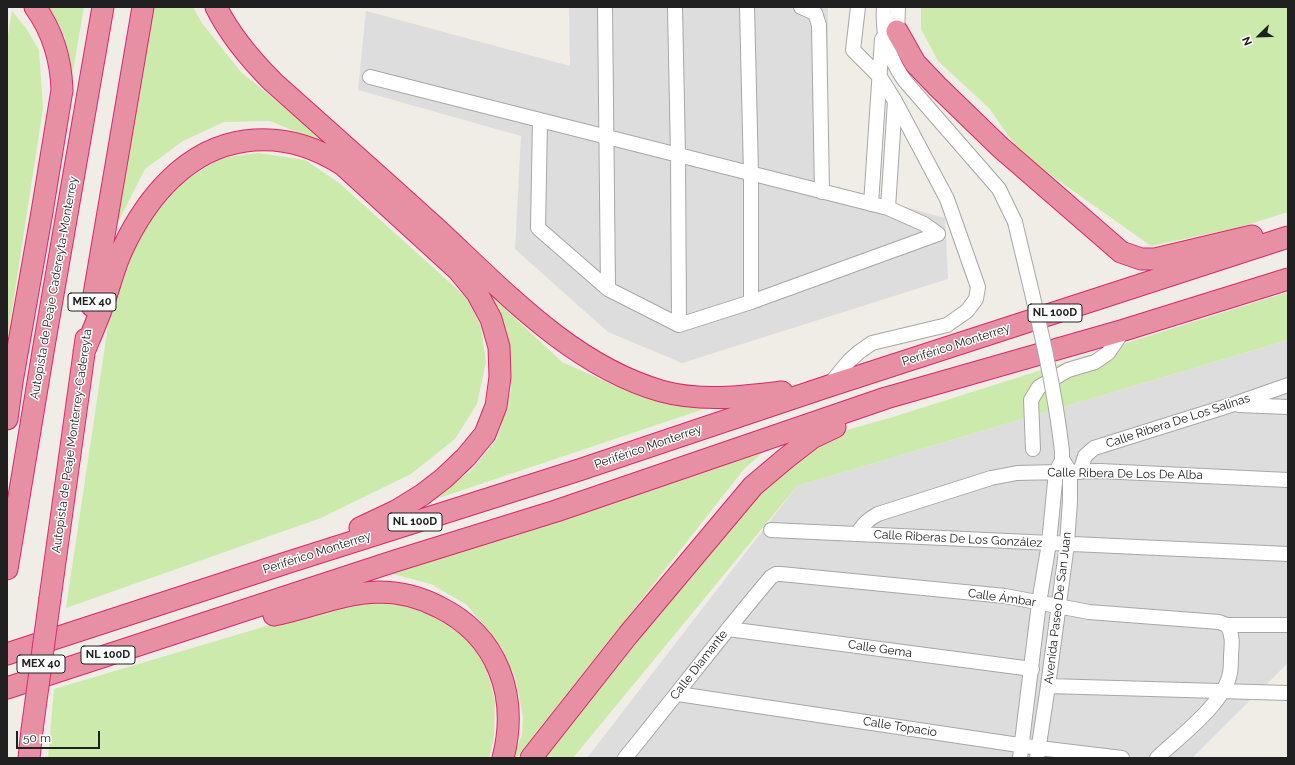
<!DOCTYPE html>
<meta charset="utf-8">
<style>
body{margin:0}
#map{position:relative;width:1295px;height:765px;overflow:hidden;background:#f0ede6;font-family:Raleway,sans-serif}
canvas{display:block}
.frame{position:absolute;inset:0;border:8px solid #202020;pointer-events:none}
.north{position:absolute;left:1239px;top:16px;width:40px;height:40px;-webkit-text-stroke:3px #fff;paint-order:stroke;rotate:247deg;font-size:11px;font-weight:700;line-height:16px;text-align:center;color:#202020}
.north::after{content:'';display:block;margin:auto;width:14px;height:18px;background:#202020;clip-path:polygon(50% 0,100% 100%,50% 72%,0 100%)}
.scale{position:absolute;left:16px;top:731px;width:84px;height:18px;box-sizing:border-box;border:2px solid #202020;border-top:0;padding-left:5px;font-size:12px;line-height:14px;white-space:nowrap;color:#202020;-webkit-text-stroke:3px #fff;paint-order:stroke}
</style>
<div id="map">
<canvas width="1295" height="765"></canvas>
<div class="frame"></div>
<div class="north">N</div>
<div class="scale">50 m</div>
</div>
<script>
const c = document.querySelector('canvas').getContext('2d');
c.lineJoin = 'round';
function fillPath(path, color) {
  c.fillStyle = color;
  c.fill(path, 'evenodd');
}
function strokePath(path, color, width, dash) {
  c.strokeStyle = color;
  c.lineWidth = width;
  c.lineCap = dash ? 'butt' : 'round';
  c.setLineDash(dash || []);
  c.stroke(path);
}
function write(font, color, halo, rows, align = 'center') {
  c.font = font + ' Raleway,sans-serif';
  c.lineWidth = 3;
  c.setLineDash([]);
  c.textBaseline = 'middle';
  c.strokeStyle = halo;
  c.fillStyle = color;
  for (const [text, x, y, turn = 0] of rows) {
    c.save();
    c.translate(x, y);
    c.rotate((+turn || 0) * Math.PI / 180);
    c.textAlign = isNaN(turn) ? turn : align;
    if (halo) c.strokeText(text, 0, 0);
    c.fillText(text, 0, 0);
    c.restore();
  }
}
const residential = new Path2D(`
 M569 7H828L827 185 945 218 948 279 682 363 608 332 515 249 521 136 358 90 366 11 570 66Z
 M1288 340V663L1192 758H587L797 486Z`);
const grass = new Path2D(`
 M47 7H84L69 94 65 37 53 14Z
 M151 7H193L202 23 240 71 331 146 270 121 224 122 183 141 145 169 115 228Z
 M921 7H1288V212L1237 228 1151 246 1021 154 989 108 938 61 921 29Z
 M12 11 26 28 39 50 43 108 7 343V41Z
 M258 153 305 160 338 182 467 298 481 327 486 362 477 404 455 439 411 474 321 518 66 608 110 312 123 264 149 222 184 181 221 158Z
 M1288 292V340L797 486 573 758H544L764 484 800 456 843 431 893 417Z
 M488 293 562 362 616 386 667 403 719 404 421 504 470 472 497 439 511 390 507 338Z
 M768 448 744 469 517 758H510L522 736 523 717 515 676 493 636 467 605 431 584 385 572Z
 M380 599 421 605 448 620 472 642 487 669 495 701 494 737 489 758H48L54 689 334 606Z`);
const minor = new Path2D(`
 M605 7 608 289
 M675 7 678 155 679 325
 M747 7 751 174V302
 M801 7 815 13 819 25 822 192
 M884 7C882 34 889 59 905 81L999 189 1015 222
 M897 39 898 7
 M370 77 888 208 924 224 938 234
 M540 120 538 228 608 289 679 325 751 302 938 234
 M871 204 882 39
 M888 208 895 101
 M829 385 849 361 859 352 872 343 947 325 967 311 976 299 978 287 947 199 895 101 880 77 853 50 858 7
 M1239 405 1288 407
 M1033 449 1031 400 1039 387 1068 370 1095 362 1108 353 1124 330
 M1080 472 1085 456 1094 448 1231 405 1288 385
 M771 530 1288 554
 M857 534C863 525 868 519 878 514L991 478 1017 473 1100 471 1288 480
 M728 629 1032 669
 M1048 686 1288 693
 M678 694 1039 748 1122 758
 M625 758C674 698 721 636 771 577L776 574H781L1005 596 1089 612 1219 622 1227 625H1288
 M1020 758 1039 603 1049 543 1056 472 1060 464
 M1037 758 1048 686 1067 544 1070 501V472L1062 459V451
 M1157 758C1179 737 1225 703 1230 673 1231 667 1231 661 1231 655 1232 644 1233 635 1227 625`);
const highway = new Path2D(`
 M216 7C230 35 251 60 273 82 328 131 382 179 436 228 503 290 571 365 661 391 701 402 742 397 782 392
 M897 31 915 63 937 86 1000 147 1121 252 1141 259H1155L1252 236
 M92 306 143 7
 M84 352C91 335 99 317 105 299 111 282 115 264 123 248 147 197 187 149 245 141 280 136 314 146 343 165L458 270 477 293 491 319 499 347 500 377 496 406 485 434 466 457 444 478 422 495 396 511 360 528
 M7 419 12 382 42 212 62 90C61 59 53 32 35 7
 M7 569 44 346 103 7
 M50 598 86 339
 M274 615C309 608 342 593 378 592 399 592 420 597 439 607 498 636 519 696 503 758
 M7 654 286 563 579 470 829 386 1288 237
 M7 688 395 561 556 511 886 398 1124 330 1288 279
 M29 758 32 730
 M531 758 628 635 753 486 785 459 812 438 835 427`);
const minorBridge = new Path2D(`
 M1015 222C1033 298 1053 373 1062 451`);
const highwayBridge = new Path2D(`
 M32 730 50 598`);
const shields = [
 [92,302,48],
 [1055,313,54],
 [415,522,54],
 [108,655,54],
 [41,664,48]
];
const shieldNames = [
 ["MEX 40",92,302],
 ["NL 100D",1055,313],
 ["NL 100D",415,522],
 ["NL 100D",108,655],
 ["MEX 40",41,664]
];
const streetNames = [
 ["Autopista de Peaje Cadereyta-Monterrey",54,288,-80],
 ["Periférico Monterrey",956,345,-18],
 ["Calle Ribera De Los Salinas",1178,421,-18],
 ["Autopista de Peaje Monterrey-Cadereyta",72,441,-82],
 ["Periférico Monterrey",648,447,-19],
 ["Calle Ribera De Los De Alba",1125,474,1],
 ["Calle Riberas De Los González",958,539,3],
 ["Periférico Monterrey",317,553,-18],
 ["Calle Ámbar",1002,598,8],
 ["Avenida Paseo De San Juan",1058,608,-83],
 ["Calle Gema",880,649,8],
 ["Calle Diamante",699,665,-52],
 ["Calle Topacio",900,727,9]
];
fillPath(residential, '#dedddd');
fillPath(grass, '#cdeaad');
strokePath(minor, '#a7a7a7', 16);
strokePath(highway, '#db276c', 23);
strokePath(minor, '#fff', 14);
strokePath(highway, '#e78fa3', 21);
strokePath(minorBridge, '#a7a7a7', 16, []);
strokePath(highwayBridge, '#db276c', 23, []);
strokePath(minorBridge, '#fff', 14);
strokePath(highwayBridge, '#e78fa3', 21);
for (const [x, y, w] of shields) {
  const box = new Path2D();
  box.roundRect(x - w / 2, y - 9, w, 18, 3);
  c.fillStyle = '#fff';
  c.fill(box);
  strokePath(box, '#202020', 1);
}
write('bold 11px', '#202020', null, shieldNames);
write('12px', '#202020', '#fff', streetNames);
</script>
